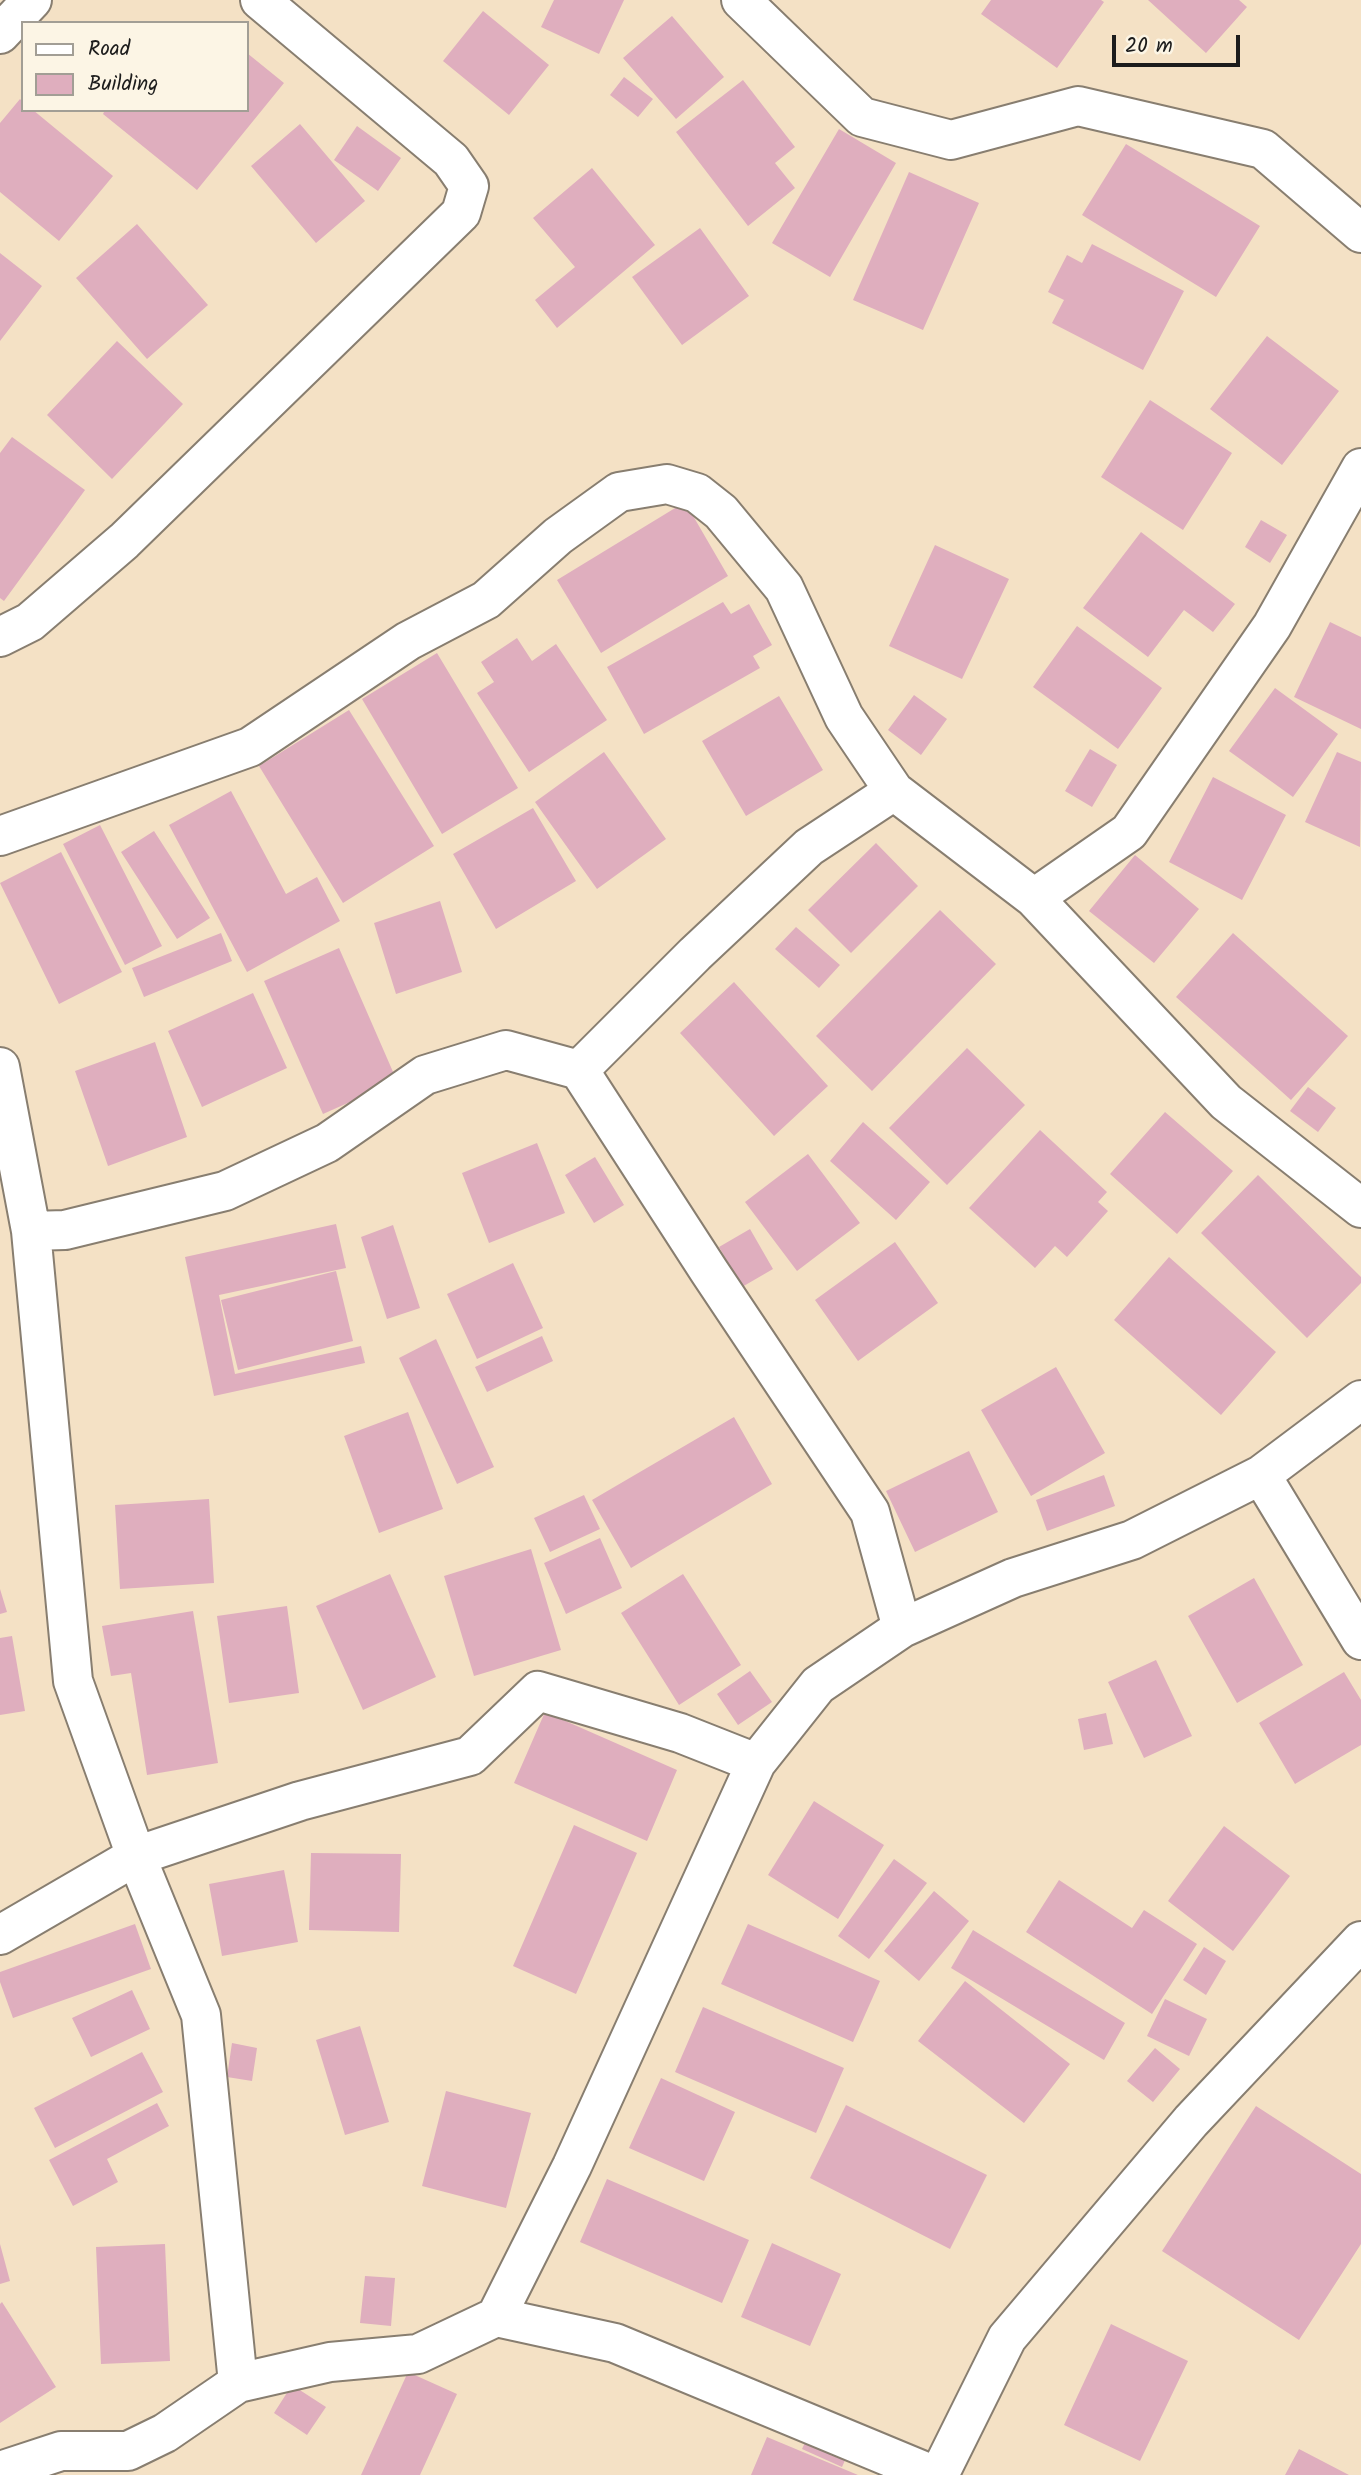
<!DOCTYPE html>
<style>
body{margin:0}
#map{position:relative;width:1361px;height:2475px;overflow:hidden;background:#f4e1c5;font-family:Kalam,sans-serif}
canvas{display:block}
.legend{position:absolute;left:21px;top:21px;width:228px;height:91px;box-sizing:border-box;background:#fcf5e5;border:2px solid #a29e95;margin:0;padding:9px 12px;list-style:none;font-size:21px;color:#1c1c1c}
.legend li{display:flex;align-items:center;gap:14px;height:35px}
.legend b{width:35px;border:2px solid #a29e95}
.scale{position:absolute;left:1112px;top:35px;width:128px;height:32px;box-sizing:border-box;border:4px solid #1c1c1c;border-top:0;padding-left:9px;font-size:21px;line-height:24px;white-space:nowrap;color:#1c1c1c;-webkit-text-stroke:5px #fcf5e5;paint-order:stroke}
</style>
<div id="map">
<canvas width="1361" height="2475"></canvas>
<ul class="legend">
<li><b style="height:9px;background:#fff"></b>Road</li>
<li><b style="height:19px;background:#dfaebe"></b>Building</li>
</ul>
<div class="scale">20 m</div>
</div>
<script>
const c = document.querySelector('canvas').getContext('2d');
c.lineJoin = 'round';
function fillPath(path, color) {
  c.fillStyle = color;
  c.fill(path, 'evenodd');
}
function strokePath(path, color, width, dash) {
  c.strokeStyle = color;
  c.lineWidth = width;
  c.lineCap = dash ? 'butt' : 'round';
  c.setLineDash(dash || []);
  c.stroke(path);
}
const building = new Path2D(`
 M554 0H624L599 54 541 27Z
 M991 0H1101L1104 2 1057 68 981 14Z
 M1148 0H1239L1247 7 1206 53Z
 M483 11 549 65 509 115 443 61Z
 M672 16 724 77 676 119 623 58Z
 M247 53 284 83 197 190 103 114 105 110H247Z
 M624 77 653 99 638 117 610 95Z
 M743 80 795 147 775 163 795 188 748 226 676 132Z
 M20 99 23 102V110H33L113 176 59 241 0 192V123Z
 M300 124 365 201 316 243 251 166Z
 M357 126 401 158 378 191 334 160Z
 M839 129 896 163 830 277 772 243Z
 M1126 144 1260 226 1216 297 1082 215Z
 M592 168 655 245 557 328 535 300 575 267 533 218Z
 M909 172 979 203 923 330 853 300Z
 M137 224 208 305 147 359 76 278Z
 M700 228 749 296 682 345 632 277Z
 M1092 244 1184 291 1143 370 1052 323 1064 300 1048 292 1067 255 1082 263Z
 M0 253 42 286 0 341Z
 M1267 336 1339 391 1282 465 1210 409Z
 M117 341 183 404 112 479 47 415Z
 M1150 400 1232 453 1183 530 1101 477Z
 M12 437 85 490 4 601 0 598V453Z
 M685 502 728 576 601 653 557 580Z
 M1261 520 1287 535 1270 563 1245 547Z
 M1141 532 1235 604 1213 632 1184 610 1148 657 1083 608Z
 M935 545 1009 579 962 679 889 646Z
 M723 602 731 614 749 604 772 645 753 656 760 668 644 734 607 667Z
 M1330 622 1361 637V729L1294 697Z
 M1077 626 1162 688 1118 749 1033 687Z
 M517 638 532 661 556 644 607 720 529 772 477 693 494 682 481 662Z
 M437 653 518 788 442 834 362 699Z
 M1275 688 1338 734 1293 797 1229 751Z
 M914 695 947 719 921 755 888 730Z
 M779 696 823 770 746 816 702 741Z
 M349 710 434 846 343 903 259 766Z
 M1090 749 1117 765 1092 807 1065 791Z
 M604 752 666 839 597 889 535 802Z
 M1337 752 1361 762 1360 847 1305 822Z
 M1213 777 1286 815 1242 900 1169 862Z
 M231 791 286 894 317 877 340 921 247 972 169 825Z
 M533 808 576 881 496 929 453 854Z
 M100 825 162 946 125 965 63 844Z
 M154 831 210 918 177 939 121 852Z
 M876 843 918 886 851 953 808 910Z
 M61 852 122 972 59 1004 0 883Z
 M1135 855 1199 909 1154 963 1089 911Z
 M440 901 462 972 396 994 374 923Z
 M940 910 996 964 872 1091 816 1036Z
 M796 927 840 965 819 988 775 949Z
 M221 933 232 961 144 997 132 968Z
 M1233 933 1348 1036 1291 1100 1176 997Z
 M339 948 397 1081 323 1114 264 981Z
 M734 982 828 1086 774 1136 680 1033Z
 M253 993 287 1068 202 1107 168 1031Z
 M155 1042 187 1137 108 1166 75 1071Z
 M967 1048 1025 1105 947 1185 889 1128Z
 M1308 1087 1336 1108 1318 1132 1290 1111Z
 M1165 1112 1233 1171 1177 1234 1110 1174Z
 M863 1122 930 1182 896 1220 830 1161Z
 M1040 1130 1107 1192 1098 1202 1108 1211 1067 1257 1055 1246 1035 1268 969 1208Z
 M537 1143 565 1213 489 1243 462 1173Z
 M808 1154 860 1223 797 1271 745 1202Z
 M595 1157 624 1205 594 1223 565 1175Z
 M1258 1175 1361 1277V1283L1307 1338 1201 1233Z
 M336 1224 346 1268 219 1295 235 1374 361 1346 365 1363 214 1396 185 1257Z
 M393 1225 420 1308 387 1319 361 1237Z
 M750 1229 773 1269 742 1287 719 1247Z
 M895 1242 938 1303 858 1361 815 1300Z
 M1169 1257 1276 1352 1221 1415 1114 1320Z
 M513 1263 543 1328 477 1359 447 1294Z
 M336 1271 353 1341 238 1370 221 1300Z
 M542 1336 553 1361 487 1392 475 1367Z
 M436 1339 494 1467 457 1484 399 1358Z
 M1056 1367 1105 1453 1031 1496 981 1410Z
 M408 1412 443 1509 379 1533 344 1436Z
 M734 1417 772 1484 631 1568 592 1500Z
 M969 1451 998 1512 915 1552 886 1491Z
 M1104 1475 1115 1506 1047 1531 1036 1500Z
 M584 1495 600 1529 550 1552 534 1518Z
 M209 1499 214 1583 120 1589 115 1505Z
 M600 1538 622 1588 566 1614 544 1563Z
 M531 1549 561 1650 474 1676 444 1576Z
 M390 1574 436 1677 363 1710 316 1606Z
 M683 1574 741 1665 679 1705 621 1613Z
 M1254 1578 1303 1665 1237 1703 1188 1616Z
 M0 1589 7 1612 0 1614Z
 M287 1606 299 1693 229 1703 217 1616Z
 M193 1611 218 1763 147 1775 131 1673 111 1676 102 1626Z
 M12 1636 25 1711 0 1715V1638Z
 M1156 1660 1192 1736 1144 1758 1108 1682Z
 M750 1671 772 1702 738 1725 717 1694Z
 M1344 1672 1361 1700V1745L1295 1784 1259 1723Z
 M545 1712 677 1770 647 1841 514 1783Z
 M1106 1713 1113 1744 1084 1750 1078 1719Z
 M814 1801 884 1845 838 1919 768 1875Z
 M574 1825 637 1853 576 1994 513 1966Z
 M1224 1826 1290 1876 1233 1951 1168 1901Z
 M311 1853 401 1854 399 1932 309 1930Z
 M894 1859 927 1883 869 1959 838 1936Z
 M284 1870 298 1942 222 1956 209 1884Z
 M1059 1880 1132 1928 1144 1910 1197 1944 1152 2014 1026 1932Z
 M934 1891 969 1921 919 1981 884 1951Z
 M135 1924 151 1969 13 2018 0 1982V1972Z
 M748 1924 880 1981 853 2042 721 1984Z
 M973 1930 1125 2023 1104 2060 951 1968Z
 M1204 1947 1226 1961 1206 1995 1183 1980Z
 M965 1981 1070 2064 1024 2123 918 2041Z
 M132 1990 150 2029 91 2057 72 2018Z
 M1165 1999 1207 2019 1189 2056 1147 2036Z
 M703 2007 844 2068 816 2133 675 2072Z
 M360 2026 389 2122 345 2135 316 2040Z
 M232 2043 257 2048 252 2081 227 2077Z
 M1155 2048 1180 2069 1153 2102 1127 2081Z
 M142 2052 163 2092 55 2148 34 2108Z
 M661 2078 735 2112 704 2181 629 2148Z
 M446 2091 531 2113 506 2208 422 2186Z
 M157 2103 169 2126 107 2159 118 2182 73 2206 49 2160Z
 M846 2105 987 2175 950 2249 810 2178Z
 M1256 2106 1361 2174V2244L1299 2340 1162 2251Z
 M607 2179 749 2240 722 2303 580 2242Z
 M772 2243 841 2274 810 2346 741 2317Z
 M0 2244 10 2281 0 2284Z
 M165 2244 170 2361 101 2364 96 2247Z
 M365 2276 395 2278 391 2326 360 2323Z
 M2 2302 56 2387 0 2423V2304Z
 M1111 2324 1188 2361 1140 2461 1064 2425Z
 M408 2372 457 2394 420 2475H361Z
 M292 2385 326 2407 307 2435 274 2413Z
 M811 2430 851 2447 842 2467 802 2449Z
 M767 2437 858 2475H751Z
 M1299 2449 1349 2475H1285Z`);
const street = new Path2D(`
 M741 0 862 117 951 140 1078 106 1263 149 1361 233
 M0 34 32 0
 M0 637 30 622 124 541 461 213 469 186 451 160 260 0
 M0 836 250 747 408 641 486 600 558 536 619 492 667 484 697 493 721 512 784 588 844 717 894 791 1034 898 1226 1102 1361 1208
 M1034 898 1129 832 1272 626 1361 468
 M0 1067 31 1231 73 1681 136 1856 201 2015 238 2383 165 2433 128 2451H61L0 2471
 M579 1070 695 954 809 847 894 791
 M31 1231 65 1230 225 1191 327 1143 425 1075 506 1050 579 1070 709 1271 870 1512 902 1628
 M1261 1475 1361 1640
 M0 1935 136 1856 300 1801 470 1756 538 1691 680 1733 756 1763
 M496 2317 572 2166 756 1763 818 1685 902 1628 1013 1578 1132 1540 1261 1475 1361 1400
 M238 2383 330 2362 418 2354 496 2317 615 2343 933 2475
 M939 2475 1007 2338 1191 2121 1361 1941`);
fillPath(building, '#dfaebe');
strokePath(street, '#887e70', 42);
strokePath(street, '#fff', 38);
</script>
